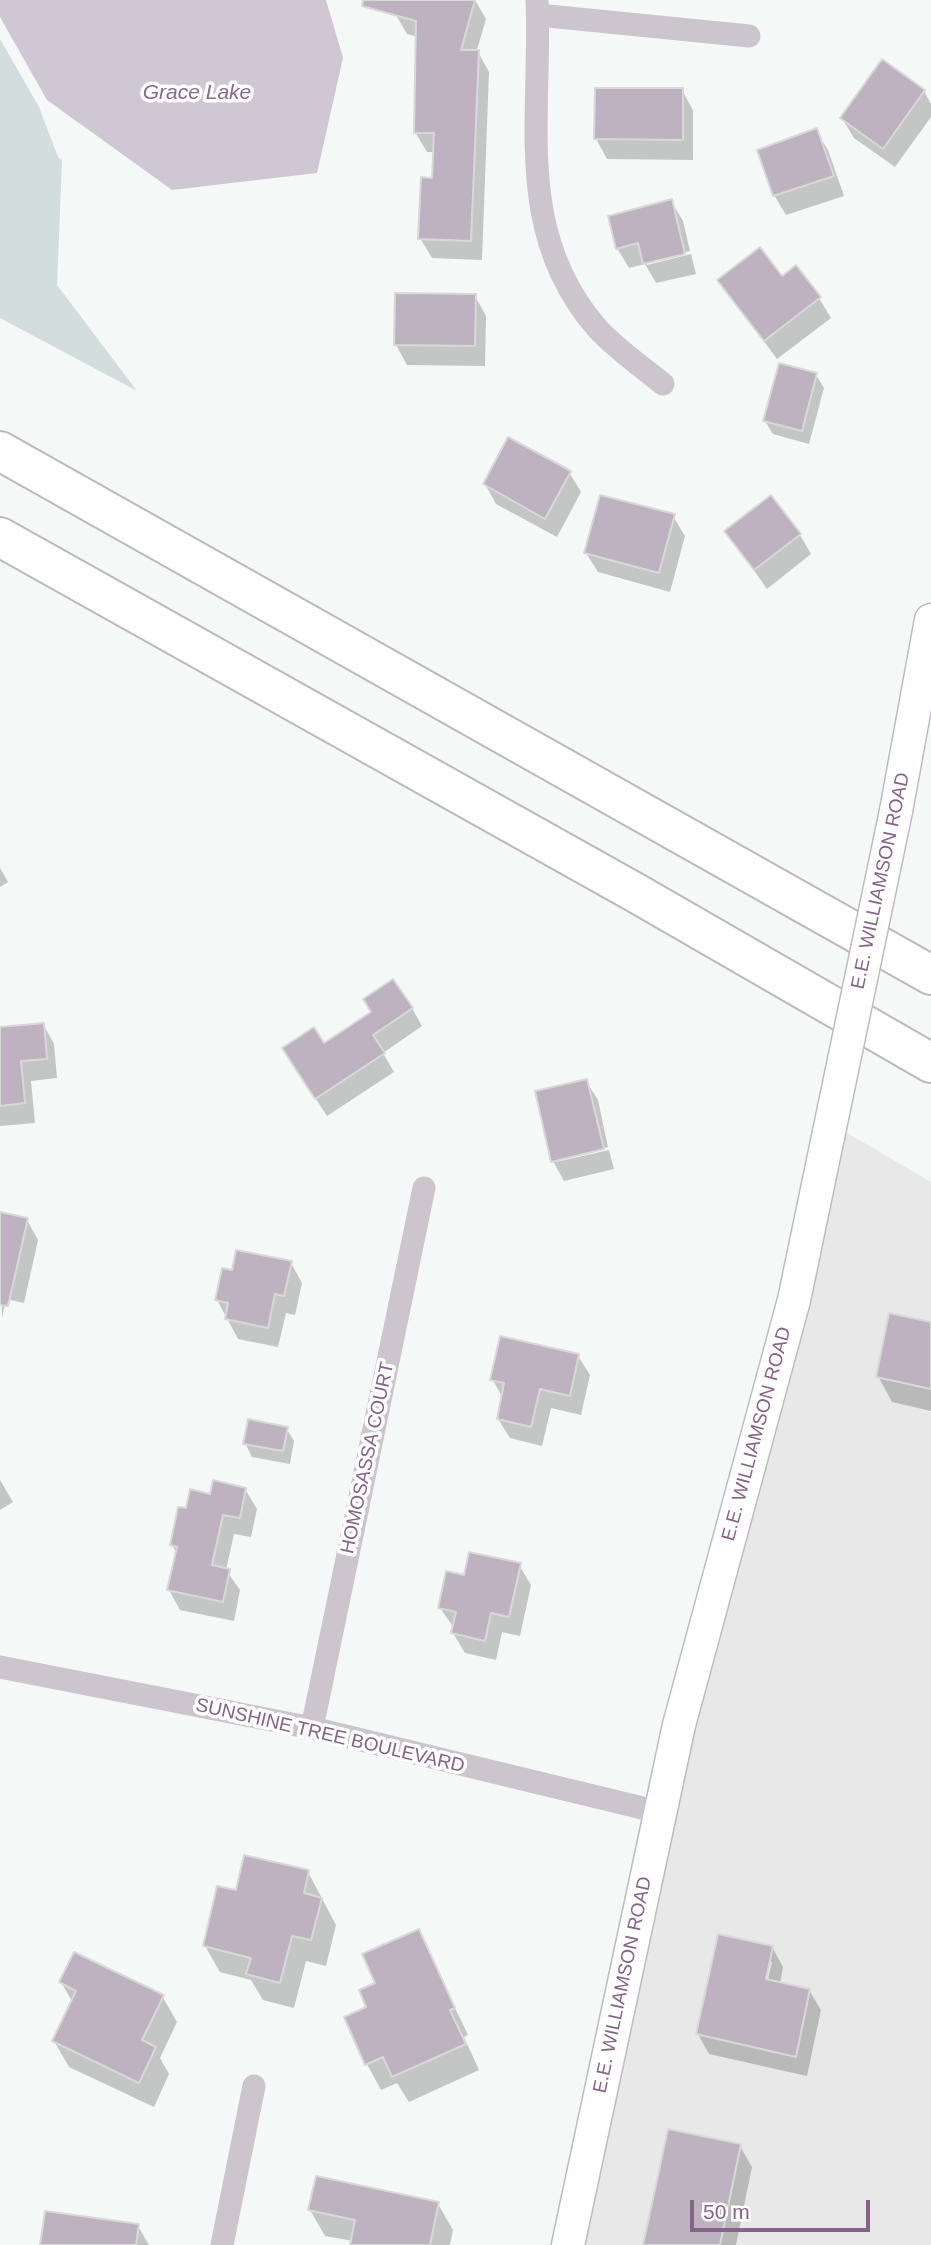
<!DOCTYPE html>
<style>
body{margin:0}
#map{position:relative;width:931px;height:2245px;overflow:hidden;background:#f4f8f6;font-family:Arial,sans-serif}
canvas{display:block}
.scale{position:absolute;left:690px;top:2200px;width:180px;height:32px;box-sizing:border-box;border:4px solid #856488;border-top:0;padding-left:9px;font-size:21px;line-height:24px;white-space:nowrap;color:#856488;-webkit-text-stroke:5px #fff;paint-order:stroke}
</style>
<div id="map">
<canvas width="931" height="2245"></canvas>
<div class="scale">50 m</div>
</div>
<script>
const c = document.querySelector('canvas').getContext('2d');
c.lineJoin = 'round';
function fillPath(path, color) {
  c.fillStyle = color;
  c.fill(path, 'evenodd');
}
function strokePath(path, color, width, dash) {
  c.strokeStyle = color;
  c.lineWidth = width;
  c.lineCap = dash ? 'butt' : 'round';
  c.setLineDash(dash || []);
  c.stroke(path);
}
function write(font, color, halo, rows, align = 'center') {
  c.font = font + ' Arial,sans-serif';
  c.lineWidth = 7;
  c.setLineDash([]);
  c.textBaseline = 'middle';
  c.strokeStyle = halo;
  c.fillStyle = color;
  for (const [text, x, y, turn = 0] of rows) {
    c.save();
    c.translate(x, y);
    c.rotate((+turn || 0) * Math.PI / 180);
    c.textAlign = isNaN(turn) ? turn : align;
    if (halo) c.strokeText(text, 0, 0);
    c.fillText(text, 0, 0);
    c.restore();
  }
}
const built = new Path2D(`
 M844 1131 931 1182V2245H583L707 1668 807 1303Z`);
const green = new Path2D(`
 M0 39 39 107 58 157 62 160 57 285 137 391 0 318Z`);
const water = new Path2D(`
 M0 0H326L343 58 317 173 172 190 47 100 0 17Z`);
const shadow = new Path2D(`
 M400 0H475L486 19 477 50 489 72 482 260 432 258 420 238 433 180 435 152H427L415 132 418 37 407 34 396 15Z
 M682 90 693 110V160L607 159 596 139Z
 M924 91 931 104V117L895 167 854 138 842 118Z
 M816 131 828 150 844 196 786 215 774 195Z
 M671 201 683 221 690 251 647 261V265L691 254 696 274 656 283 645 264 629 268 617 248Z
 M782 279 819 298 831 318 777 359 719 280Z
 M475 296 486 316 485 366 407 365 396 345Z
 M816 375 824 388 809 444 773 434 765 421Z
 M569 472 581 492 557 537 496 504 485 484Z
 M673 516 685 536 670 592 598 572 586 553Z
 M726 531 800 535 811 554 767 589Z
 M0 868 8 882 0 887Z
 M412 1008 422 1026 383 1053 394 1072 327 1116 295 1067 324 1045Z
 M43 1024 54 1044 57 1078 31 1081 35 1123 0 1126V1028Z
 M586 1081 598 1100 608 1147 556 1159V1162L609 1150 614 1169 564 1181 553 1161Z
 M0 1214 27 1220 38 1240 24 1303 6 1299 2 1318Z
 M291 1263 302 1283 295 1315 286 1313 278 1347 238 1339 217 1300 233 1272Z
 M931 1324V1411L892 1402 878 1376Z
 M578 1356 590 1375 581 1415 551 1408 542 1446 510 1438 498 1419 503 1398 492 1379Z
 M286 1428 294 1441 290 1464 252 1457 245 1443Z
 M0 1480 13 1502 0 1510Z
 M245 1489 257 1509 251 1537 234 1534 226 1570 240 1590 234 1621 180 1610 169 1590 177 1554 172 1545 187 1510Z
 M519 1565 531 1585 520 1636 502 1632 496 1660 465 1653 453 1633 454 1628 440 1608 466 1577Z
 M308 1872 336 1925 326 1966 306 1961 294 2008 263 2000 251 1980 220 1972 205 1946 237 1893Z
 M418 1931 468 2035 464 2037 479 2070 409 2102 397 2083 381 2090 367 2064 369 2008 377 1984Z
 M772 1947 783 1967 780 1984 809 1990 821 2010 807 2076 709 2054 698 2034ZM768 1962H772L766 1988 762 1987Z
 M61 1982 162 1996 177 2022 160 2058 169 2074 154 2107 69 2067 54 2041 73 2003Z
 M740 2146 752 2167 736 2245H645Z
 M438 2204 453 2230 450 2245H352L353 2241 325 2236 310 2210Z
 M138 2226 149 2245H42Z`);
const building = new Path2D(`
 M363 0H475L461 50H479L471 241 418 239 421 177 432 178 434 133H414L416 21 362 6Z
 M882 59 925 90 883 149 840 118Z
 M595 88H683V140L594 139Z
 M817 128 834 176 773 196 757 150Z
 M672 199 685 254 643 264 638 243 616 249 608 216Z
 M760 247 782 276 796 265 821 297 764 341 717 280Z
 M395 293 476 294 475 346 394 345Z
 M779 363 817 373 802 431 763 421Z
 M508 437 571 471 545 519 483 484Z
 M600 495 675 514 659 573 584 553Z
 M771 495 801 534 754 570 724 531Z
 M393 979 413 1008 373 1035 385 1053 315 1099 282 1048 314 1027 324 1043 371 1012 363 999Z
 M44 1023 47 1059 21 1061 25 1103 0 1106V1027Z
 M587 1079 604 1149 551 1162 535 1091Z
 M0 1212 28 1218 8 1306 0 1305Z
 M236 1250 292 1261 284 1296 275 1294 268 1328 225 1319 228 1303 215 1300 222 1268 232 1270Z
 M889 1313 931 1322V1389L876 1377Z
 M500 1336 579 1354 570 1396 540 1389 531 1427 497 1419 504 1383 490 1380Z
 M248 1419 288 1427 283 1451 243 1444Z
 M213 1480 246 1488 240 1518 223 1515 212 1565 230 1569 223 1602 167 1590 177 1547 170 1545 178 1507 186 1508 190 1489 210 1494Z
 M469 1552 521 1563 509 1617 491 1613 485 1641 451 1633 456 1612 438 1608 446 1571 464 1575Z
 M244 1855 309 1870 304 1893 322 1898 311 1940 292 1936 280 1983 246 1974 251 1958 203 1946 217 1886 236 1890Z
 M419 1929 455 2008 450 2010 466 2044 392 2077 383 2057 365 2065 344 2017 366 2007 359 1990 375 1983 362 1954Z
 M718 1934 773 1946 766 1979 810 1989 796 2057 696 2034Z
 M74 1952 164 1995 142 2040 156 2047 139 2083 52 2041 76 1991 59 1982Z
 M668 2129 741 2144 720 2245H643Z
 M316 2176 439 2202 430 2245H350L355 2220 308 2210Z
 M45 2211 139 2224 136 2245H40Z`);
const street = new Path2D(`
 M537 0C542 118 513 231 597 328 616 349 641 366 663 384
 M538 15 749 36
 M0 1667 312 1728 659 1812
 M312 1728 424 1188
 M222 2245 254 2086`);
const secondary = new Path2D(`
 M896 811 931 620
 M568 2245 679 1725 794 1300 828 1137`);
const highway = new Path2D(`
 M0 451 931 975
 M0 537 636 893 931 1063`);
const secondaryBridge = new Path2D(`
 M828 1137 896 811`);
const streetNames = [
 ["E.E. WILLIAMSON ROAD",881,881,-78],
 ["E.E. WILLIAMSON ROAD",757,1434,-75],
 ["HOMOSASSA COURT",368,1458,-78],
 ["SUNSHINE TREE BOULEVARD",330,1736,13],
 ["E.E. WILLIAMSON ROAD",623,1985,-78]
];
const waterNames = [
 ["Grace Lake",197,93]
];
fillPath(built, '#e8e8e9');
fillPath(green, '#d3dddd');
fillPath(water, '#d0c7d4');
fillPath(shadow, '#0003');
fillPath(building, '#beb1c0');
strokePath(building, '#d7d9d8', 2);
strokePath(secondary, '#c2b9c3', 35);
strokePath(highway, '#beb7be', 42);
strokePath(street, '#ccc5cd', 23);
strokePath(secondary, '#fff', 32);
strokePath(highway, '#fff', 38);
strokePath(secondaryBridge, '#c2b9c3', 35, []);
strokePath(secondaryBridge, '#fff', 32);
write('19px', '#856488', '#fff', streetNames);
write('italic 21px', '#876a92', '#fff', waterNames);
</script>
